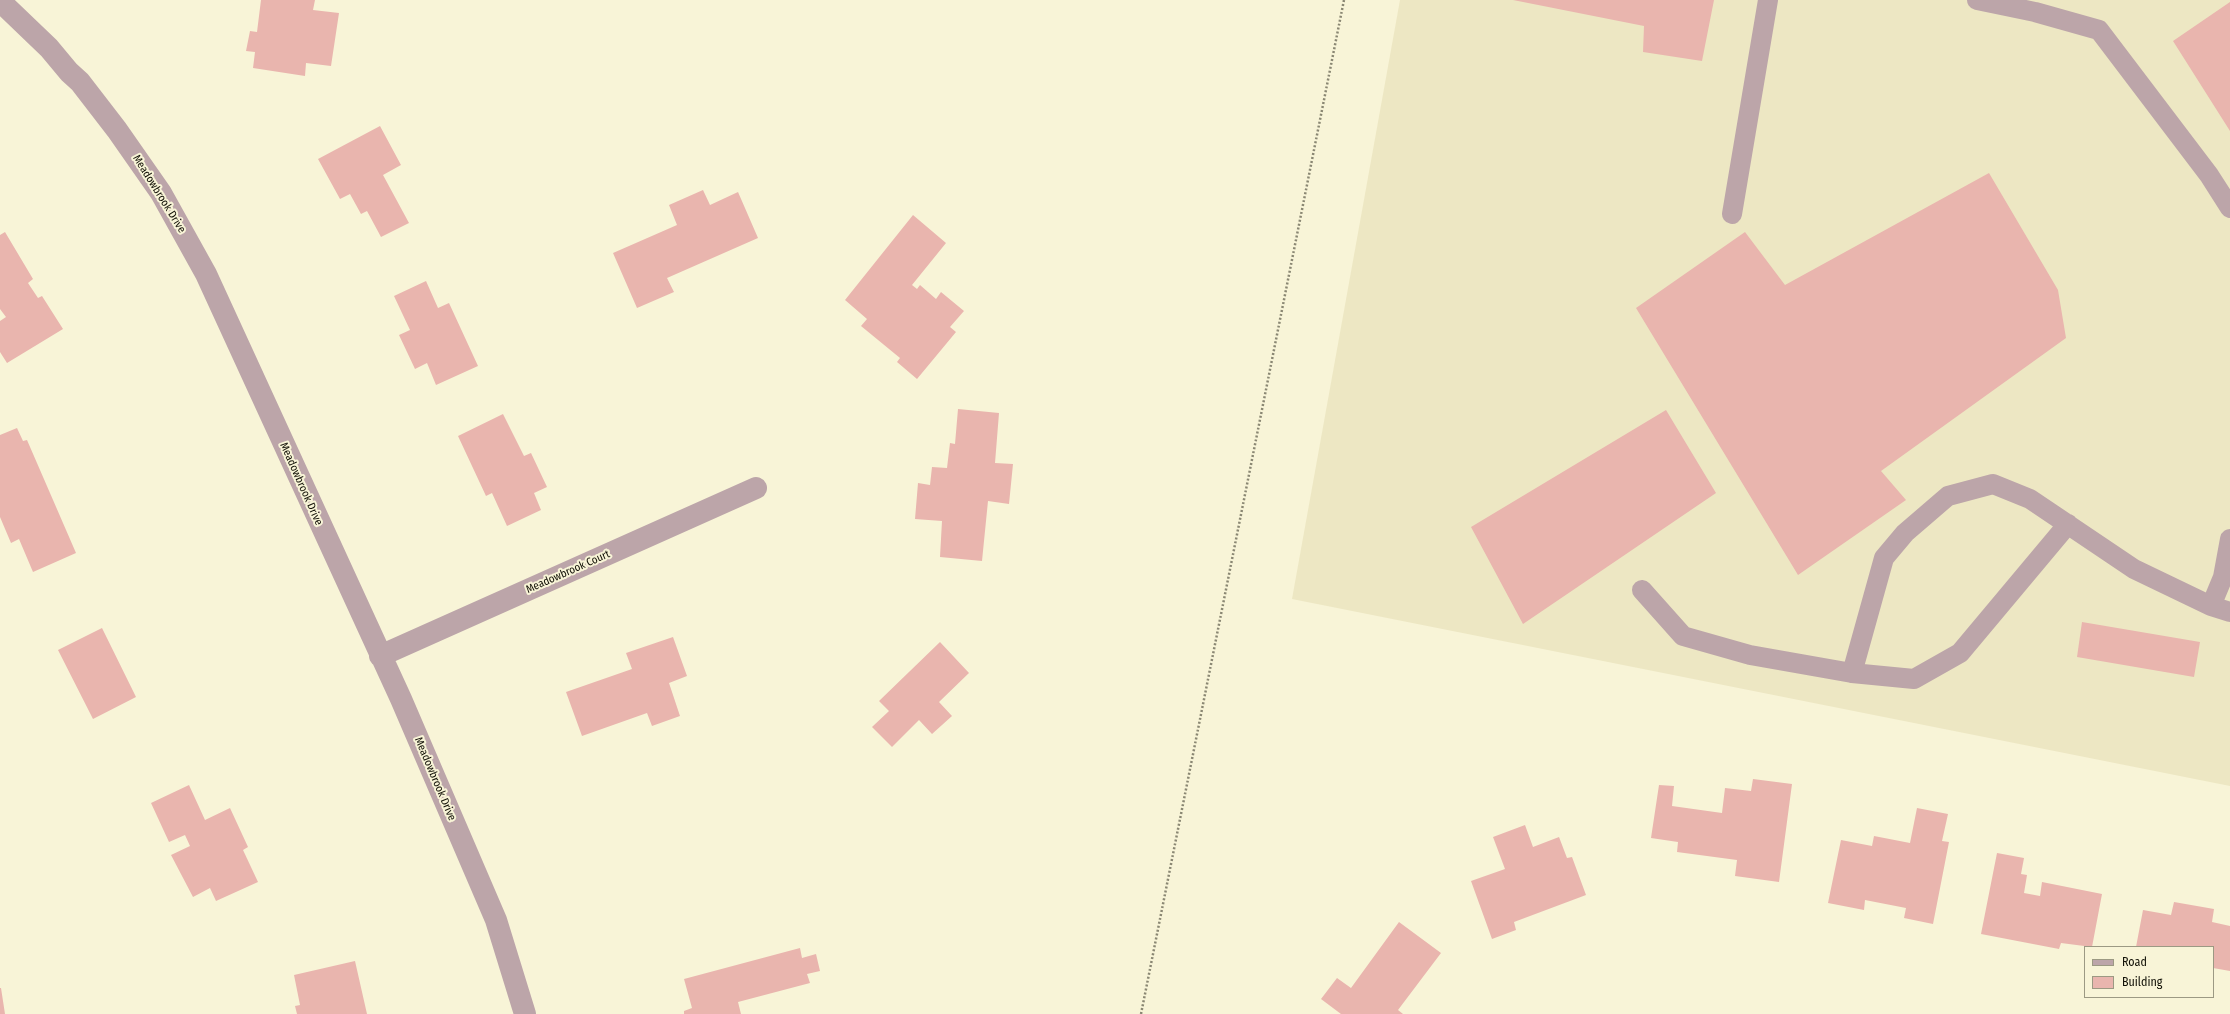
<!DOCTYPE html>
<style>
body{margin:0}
#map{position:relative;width:2230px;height:1014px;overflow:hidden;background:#f8f4d7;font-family:"Fira Sans Condensed",sans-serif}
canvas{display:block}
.legend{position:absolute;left:2084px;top:946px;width:130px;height:52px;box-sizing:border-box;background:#f8f4d7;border:1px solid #9c9983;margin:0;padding:5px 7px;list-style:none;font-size:12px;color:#111006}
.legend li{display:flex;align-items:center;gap:8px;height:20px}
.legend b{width:20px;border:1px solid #9c9983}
</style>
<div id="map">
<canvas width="2230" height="1014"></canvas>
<ul class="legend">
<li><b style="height:5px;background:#bca5a9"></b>Road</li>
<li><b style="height:11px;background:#e9b5ae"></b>Building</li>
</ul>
</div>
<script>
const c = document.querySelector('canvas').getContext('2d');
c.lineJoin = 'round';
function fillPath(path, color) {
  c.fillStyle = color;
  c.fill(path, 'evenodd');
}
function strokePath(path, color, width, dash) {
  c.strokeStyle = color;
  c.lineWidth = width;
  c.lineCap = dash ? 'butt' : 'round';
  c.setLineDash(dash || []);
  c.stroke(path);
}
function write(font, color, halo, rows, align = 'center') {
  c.font = font + ' "Fira Sans Condensed",sans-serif';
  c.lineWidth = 4;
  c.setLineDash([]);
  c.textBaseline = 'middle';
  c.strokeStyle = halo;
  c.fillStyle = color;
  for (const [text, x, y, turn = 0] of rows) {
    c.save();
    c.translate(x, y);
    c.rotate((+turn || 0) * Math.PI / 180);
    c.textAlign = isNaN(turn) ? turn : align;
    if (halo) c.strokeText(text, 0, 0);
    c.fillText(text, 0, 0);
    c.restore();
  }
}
const built = new Path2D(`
 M1400 0H2230V786L1292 599Z`);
const building = new Path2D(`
 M261 0H315L313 10 339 13 331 66 306 63 305 76 253 68 255 52 246 51 250 31 257 32Z
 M1513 0H1714L1702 61 1643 52 1644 26Z
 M2230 2V131L2173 41Z
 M380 126 401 165 383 175 409 223 381 237 367 211 361 214 350 194 340 199 318 159Z
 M1989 173 2058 290 2066 338 1881 471 1906 500 1798 575 1636 308 1745 232 1785 285Z
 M703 190 710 205 738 192 758 238 667 278 674 292 637 308 613 253 677 225 669 205Z
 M913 215 946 243 912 285 917 289 920 285 936 299 941 292 964 311 950 327 956 332 917 379 897 362 900 358 861 326 867 319 845 300Z
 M5 232 33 279 28 283 38 298 42 296 63 329 7 363 0 352V321L6 317 0 309V235Z
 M426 281 438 308 449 303 478 366 436 385 427 363 415 369 399 335 410 330 394 296Z
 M958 409 999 413 995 463 1013 464 1009 504 988 501 982 561 940 557 942 521 915 519 918 483 930 485 932 467 947 468 950 443 955 444Z
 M1666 410 1716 493 1523 624 1471 527Z
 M503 414 524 456 531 453 547 487 534 493 541 510 507 526 492 493 486 496 458 436Z
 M17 428 23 441 27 440 76 553 33 572 19 539 11 543 0 517V435Z
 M2082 622 2200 642 2194 677 2077 657Z
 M102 628 136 697 93 719 58 650Z
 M673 637 687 676 669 683 680 716 652 726 647 713 582 736 566 692 632 669 626 653Z
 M940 642 969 673 939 702 952 716 932 734 919 720 892 747 872 727 889 711 879 701Z
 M1753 779 1792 784 1779 882 1735 876 1737 860 1677 852 1678 842 1651 838 1659 785 1674 786 1672 806 1722 813 1725 788 1751 791Z
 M189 785 205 820 230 808 248 847 243 850 258 882 216 901 210 888 193 897 171 855 190 846 185 835 169 842 151 803Z
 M1917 808 1948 814 1942 841 1949 842 1933 924 1904 918 1906 908 1865 900 1864 910 1828 903 1841 840 1872 846 1874 836 1910 843Z
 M1525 825 1533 847 1559 837 1567 858 1572 857 1586 895 1514 922 1516 930 1492 939 1471 881 1505 869 1493 837Z
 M1997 853 2024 858 2021 874 2027 875 2024 893 2040 896 2042 882 2102 894 2092 947 2061 943 2059 949 1981 934Z
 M2174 902 2214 909 2212 922 2230 926V971L2213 968V947H2136L2143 910 2171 915Z
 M1399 922 1441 953 1398 1010 1403 1014H1341L1321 999 1337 978 1351 988Z
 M800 948 802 958 816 954 820 971 807 974 810 983 738 1002 741 1014H684V1011L692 1008 684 979Z
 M355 961 367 1014H297L295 1006 300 1005 294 975Z
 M0 988H1L5 1014H0Z`);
const path = new Path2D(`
 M1141 1014 1344 0`);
const lane = new Path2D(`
 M1977 0 2035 12 2099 30 2209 175 2230 208
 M1732 214 1768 0
 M1642 590 1683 636 1750 655 1852 673 1914 679 1960 653 2068 524
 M2211 606 2223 577 2230 539
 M1852 673 1884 558 1905 533 1948 496 1993 484 2030 499 2134 569 2211 606 2230 612`);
const street = new Path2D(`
 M0 1 49 48 69 72 80 82 117 130 161 193 206 274 401 699 496 920 525 1014
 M380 656 756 488`);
const streetNames = [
 ["Meadowbrook Drive",159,194,58],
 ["Meadowbrook Drive",301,484,66],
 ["Meadowbrook Court",568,572,-24],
 ["Meadowbrook Drive",435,779,67]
];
fillPath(built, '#ede7c3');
fillPath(building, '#e9b5ae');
strokePath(path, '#8a8773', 2.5, [2, 2]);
strokePath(lane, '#bca5a9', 20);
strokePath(street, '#bca5a9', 22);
write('11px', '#111006', '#f8f4d7', streetNames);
</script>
